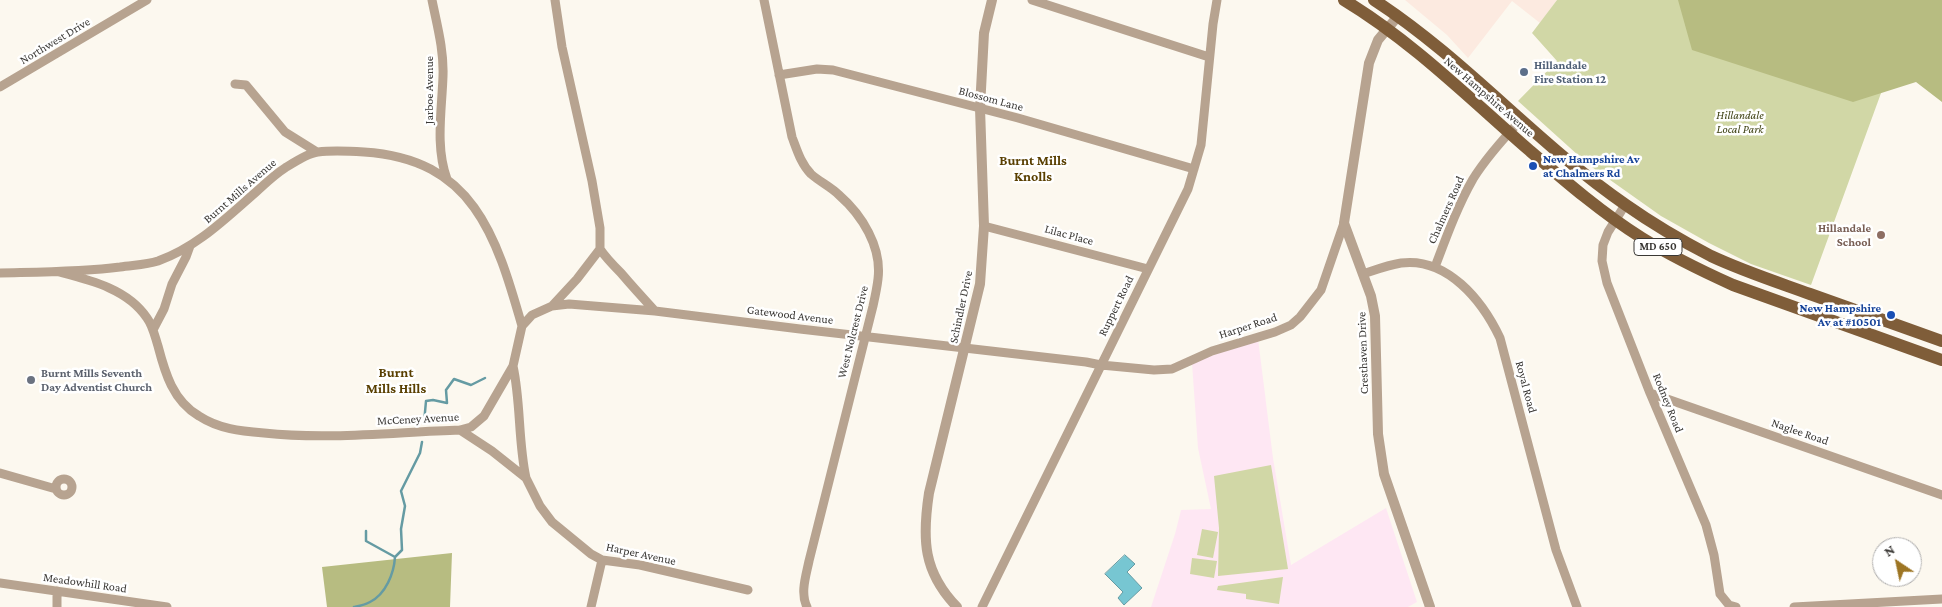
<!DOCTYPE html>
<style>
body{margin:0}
#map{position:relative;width:1942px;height:607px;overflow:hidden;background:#fcf8ef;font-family:"Crimson Pro",serif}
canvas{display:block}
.north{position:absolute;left:1872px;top:537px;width:50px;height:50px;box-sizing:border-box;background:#fff;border:1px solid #b0afae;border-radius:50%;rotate:326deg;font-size:14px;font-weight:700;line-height:20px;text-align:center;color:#3a3835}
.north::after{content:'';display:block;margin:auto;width:18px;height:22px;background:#9d7523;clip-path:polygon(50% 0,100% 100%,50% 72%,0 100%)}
</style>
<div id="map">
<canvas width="1942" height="607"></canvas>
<div class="north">N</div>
</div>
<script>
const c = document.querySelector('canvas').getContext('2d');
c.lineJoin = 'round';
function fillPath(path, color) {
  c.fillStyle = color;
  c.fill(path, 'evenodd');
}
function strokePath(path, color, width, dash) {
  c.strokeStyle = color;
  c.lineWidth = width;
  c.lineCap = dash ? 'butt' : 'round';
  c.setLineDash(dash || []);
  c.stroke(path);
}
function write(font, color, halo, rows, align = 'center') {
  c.font = font + ' "Crimson Pro",serif';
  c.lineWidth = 5;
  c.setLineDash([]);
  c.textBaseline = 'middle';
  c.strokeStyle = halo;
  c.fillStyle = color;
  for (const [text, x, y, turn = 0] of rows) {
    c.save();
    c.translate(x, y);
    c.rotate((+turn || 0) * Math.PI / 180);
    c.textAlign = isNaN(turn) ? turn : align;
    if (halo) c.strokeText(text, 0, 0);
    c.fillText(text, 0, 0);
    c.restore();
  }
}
const commercial = new Path2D(`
 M1405 0H1557L1540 23 1512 1 1468 58 1447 35Z`);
const education = new Path2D(`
 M1258 339 1273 458 1291 565 1386 508 1417 602 1408 607H1151L1175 534 1181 510 1211 509 1198 448 1192 363Z`);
const green = new Path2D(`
 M1557 0H1915L1811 285 1751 264 1709 243 1661 216 1589 165 1518 101 1557 61 1532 33Z
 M1271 465 1288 569 1218 576 1219 528 1214 476Z
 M1202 529 1218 532 1213 558 1197 555Z
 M1192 558 1217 561 1214 578 1190 574Z
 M1283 577 1279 604 1246 599V594L1217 590 1218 586Z`);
const forest = new Path2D(`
 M1678 0H1942V102L1916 82 1853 102 1692 50Z
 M452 553 450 607H327L322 567Z`);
const water = new Path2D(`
 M1125 555 1135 564 1127 572 1142 588 1124 605 1118 598 1123 592 1105 574Z`);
const stream = new Path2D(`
 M424 423 426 401 433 400 447 403 446 390 454 379 471 385 485 378
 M366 531V541L395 557
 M354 607C359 606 365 605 370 602 386 594 394 573 395 557L402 550 401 529 405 506 401 491 420 453 422 442`);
const minor = new Path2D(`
 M432 0C437 25 444 50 443 76 442 109 435 147 447 179
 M764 0 792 137C797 150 801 164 811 174 820 182 831 187 839 195 862 215 882 247 878 279 877 288 875 297 873 306L809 561C806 576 800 593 807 607
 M1032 0 1209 57
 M779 75 817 69 833 70 1018 118 1194 169
 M235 84 246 85 285 132 317 152
 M0 87 147 0
 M1625 205 1608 232 1603 245 1602 261 1607 283 1650 393 1706 525 1714 555 1720 594 1729 605 1736 607
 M984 226 1148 269
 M600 249C606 258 613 265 621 273 632 286 643 298 655 311
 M1435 267C1446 238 1457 207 1473 179 1486 158 1504 138 1521 120
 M59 272C90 280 128 289 147 318 153 326 155 337 158 346 165 373 173 401 199 416 219 429 240 431 264 433 329 440 395 432 460 430L471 427 484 416 513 366 522 326 532 315 552 306 577 279 600 249V228L592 181 562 47 555 0
 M0 273C40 272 81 272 120 267 133 265 146 265 158 261 197 247 225 219 256 192 265 184 274 175 285 168 293 163 308 153 318 152 333 150 349 151 364 152 473 159 496 235 522 326
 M1363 274C1375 270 1388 265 1401 263 1447 257 1482 300 1500 338L1556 550 1577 607
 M552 306 569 304 655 311 800 329 1086 362 1101 365 1154 370 1172 369 1212 351 1275 332 1291 325 1300 317 1321 290 1344 223
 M153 330 164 309 172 284 186 257 190 246
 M513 366C521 403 518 441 526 478
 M1650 393 1942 495
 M460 430 492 451 526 478 540 506 552 522 591 554 602 560 640 565 748 590
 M0 473 56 489
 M56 487a8 8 0 1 1 16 0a8 8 0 1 1-16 0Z
 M0 583 167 607
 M57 591V607
 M591 607 602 560
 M982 607 1188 189 1201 145 1213 24 1217 0
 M1794 607 1942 599`);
const tertiary = new Path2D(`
 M1398 16 1378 40 1369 63 1344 223 1371 296 1375 316 1378 434 1384 474 1430 607
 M957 607C923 572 922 539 929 493L980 284 984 226 980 108 984 33 992 0`);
const primary = new Path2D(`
 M1344 0C1412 41 1469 98 1529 150 1565 181 1602 213 1642 238 1671 256 1702 271 1733 285L1942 360
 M1374 0C1465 59 1537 144 1626 205 1653 224 1682 241 1711 256 1743 271 1777 282 1810 294 1854 310 1898 325 1942 341`);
const markers = [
 [1524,72,5,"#5c6f8a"],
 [1533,166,5,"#1a4fb4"],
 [1881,235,5,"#8d6e63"],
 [1891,315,5,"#1a4fb4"],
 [31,380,5,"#6b7280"]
];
const shields = [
 [1658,247,48]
];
const shieldNames = [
 ["MD 650",1658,247]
];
const streetNames = [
 ["Northwest Drive",55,41,-31],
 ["Jarboe Avenue",429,90,-90],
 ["New Hampshire Avenue",1489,97,41],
 ["Blossom Lane",991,99,15],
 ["Burnt Mills Avenue",240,191,-41],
 ["Chalmers Road",1446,210,-66],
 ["Lilac Place",1069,235,15],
 ["Ruppert Road",1116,306,-64],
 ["Schindler Drive",961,307,-78],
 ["Gatewood Avenue",790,315,7],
 ["Harper Road",1248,326,-18],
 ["West Nolcrest Drive",853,332,-76],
 ["Cresthaven Drive",1363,353,-92],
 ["Royal Road",1526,387,75],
 ["Rodney Road",1668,403,68],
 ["McCeney Avenue",418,419,-3],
 ["Naglee Road",1800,432,19],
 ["Harper Avenue",641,554,12],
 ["Meadowhill Road",85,583,8]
];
const serviceNames = [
 ["Hillandale",1534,65],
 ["Fire Station 12",1534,79]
];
const parkNames = [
 ["Hillandale",1740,115],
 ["Local Park",1740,129]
];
const transitNames = [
 ["New Hampshire Av",1543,159],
 ["at Chalmers Rd",1543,173],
 ["New Hampshire",1881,308,"right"],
 ["Av at #10501",1881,322,"right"]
];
const educationNames = [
 ["Hillandale",1871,228],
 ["School",1871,242]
];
const worshipNames = [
 ["Burnt Mills Seventh",41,373],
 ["Day Adventist Church",41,387]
];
const neighbourhoodNames = [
 ["Burnt Mills",1033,161],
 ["Knolls",1033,177],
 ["Burnt",396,373],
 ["Mills Hills",396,389]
];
fillPath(commercial, '#fceae0');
fillPath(education, '#fee7f3');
fillPath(green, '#d1d7a6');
fillPath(forest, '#b7bc81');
fillPath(water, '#77c6d2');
strokePath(water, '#659ba3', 1);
strokePath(stream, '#659ba3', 2.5);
strokePath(minor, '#b7a390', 9);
strokePath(tertiary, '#b7a390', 10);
strokePath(primary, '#7f5d39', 12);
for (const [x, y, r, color] of markers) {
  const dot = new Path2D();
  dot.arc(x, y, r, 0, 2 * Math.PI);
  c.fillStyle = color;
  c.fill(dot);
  strokePath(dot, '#fff', 2);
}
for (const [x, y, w] of shields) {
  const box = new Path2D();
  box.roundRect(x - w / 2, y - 8.5, w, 17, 4);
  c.fillStyle = '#fff';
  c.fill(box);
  strokePath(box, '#3a3835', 1);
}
write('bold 11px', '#3a3835', null, shieldNames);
write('12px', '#3a3835', '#fff', streetNames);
write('bold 12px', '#4e5e75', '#fff', serviceNames, 'left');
write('italic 12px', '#3d4012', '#fff', parkNames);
write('bold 12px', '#164399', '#fff', transitNames, 'left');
write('bold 12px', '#785e54', '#fff', educationNames, 'right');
write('bold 12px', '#5b616d', '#fff', worshipNames, 'left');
write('bold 14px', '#593f00', '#fff', neighbourhoodNames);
</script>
